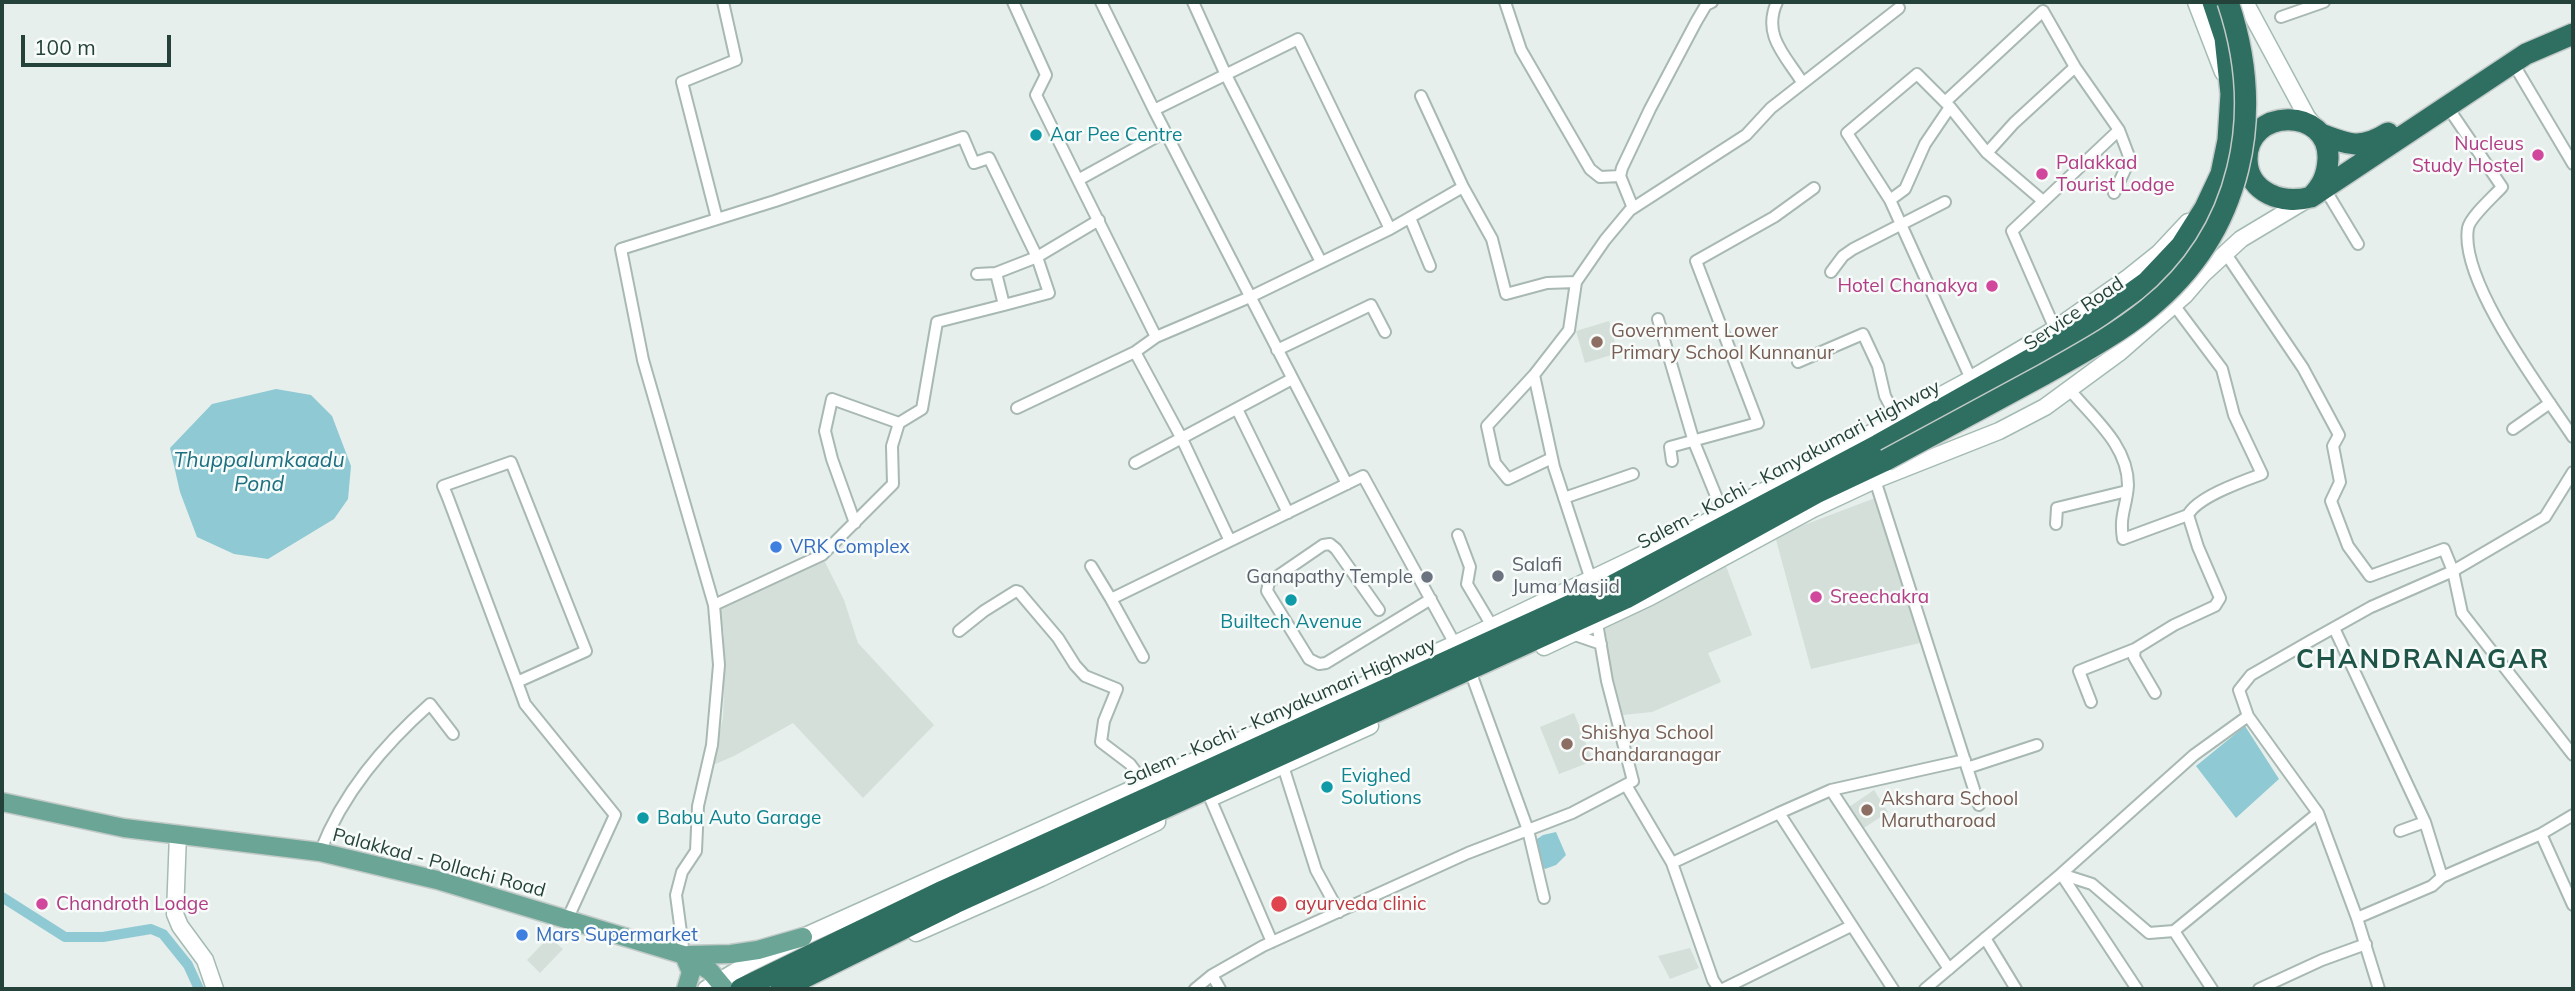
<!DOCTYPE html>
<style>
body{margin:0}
#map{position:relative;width:2575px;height:991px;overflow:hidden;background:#e6efeb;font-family:Mulish,sans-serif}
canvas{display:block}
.frame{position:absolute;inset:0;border:4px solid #24423a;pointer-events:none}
.scale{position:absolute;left:21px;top:35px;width:150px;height:32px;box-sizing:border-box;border:4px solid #24423a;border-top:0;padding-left:9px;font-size:21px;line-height:24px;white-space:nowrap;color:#24423a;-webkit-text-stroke:5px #f7fbf9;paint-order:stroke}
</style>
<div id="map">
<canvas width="2575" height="991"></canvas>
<div class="frame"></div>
<div class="scale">100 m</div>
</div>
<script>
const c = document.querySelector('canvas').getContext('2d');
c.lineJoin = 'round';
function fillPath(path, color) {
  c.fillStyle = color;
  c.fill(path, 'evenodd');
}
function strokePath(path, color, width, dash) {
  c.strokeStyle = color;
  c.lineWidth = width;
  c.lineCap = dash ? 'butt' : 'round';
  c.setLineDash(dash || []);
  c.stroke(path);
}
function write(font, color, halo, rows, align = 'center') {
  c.font = font + ' Mulish,sans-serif';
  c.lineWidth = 5;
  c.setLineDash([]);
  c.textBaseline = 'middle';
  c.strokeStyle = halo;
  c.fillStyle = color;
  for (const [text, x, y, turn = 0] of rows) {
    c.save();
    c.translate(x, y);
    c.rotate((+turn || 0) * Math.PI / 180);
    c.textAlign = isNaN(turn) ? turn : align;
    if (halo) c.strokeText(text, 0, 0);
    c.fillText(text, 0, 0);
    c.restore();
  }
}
const built = new Path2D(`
 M1609 321 1618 353 1585 363 1576 331Z
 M1875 498 1924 642 1811 669 1775 536Z
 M824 560 844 600 858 643 934 725 863 798 793 723 734 756 713 765 723 717 724 690V634L718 606Z
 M1726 566 1752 635 1708 653 1721 682 1652 712 1623 715 1610 665 1605 627Z
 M1574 713 1593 761 1559 774 1540 727Z
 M1874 790 1888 812 1861 830 1846 809Z
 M549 937 563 949 540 973 527 960Z
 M1690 948 1699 968 1670 979 1658 956Z`);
const water = new Path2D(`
 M276 389 311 395 332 416 351 466 348 499 334 519 268 559 234 554 197 537 180 492 170 448 212 404Z
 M2245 726 2279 779 2236 818 2196 766Z
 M1556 832 1566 855 1556 865 1545 869 1540 864 1534 841 1543 835Z`);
const canal = new Path2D(`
 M2 897 65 937H103L151 929 163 934 188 965 199 989`);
const street = new Path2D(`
 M1013 2 1046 75 1036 95 1078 180
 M1101 2 1154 110
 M1193 2 1226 75 1321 262
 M1505 2 1521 50 1590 169 1600 177 1620 176
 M1777 2C1762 35 1785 55 1802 82
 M2281 17 2324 2
 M2513 63 2573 164
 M1945 102 2043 11 2075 67
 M2447 106 2502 187C2494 196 2470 217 2468 228 2459 281 2543 392 2573 437
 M1165 132 1078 180 1156 337 1250 297 1390 229 1298 39 1154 110 1347 484
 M1987 153 2014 123 2075 67 2119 130 2130 159 2114 193
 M1463 187 1492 239 1506 294 1547 283 1576 282
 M2325 189 2358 244
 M1890 200 1905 189 1925 144 1950 107
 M1633 208 1620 176 1622 168 1650 109 1696 22 1706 5 1712 2
 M1410 218 1430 266
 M717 219 682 82 736 60 723 2
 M1390 229 1463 187 1421 96
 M2226 254 2303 368 2339 435 2333 446 2340 482 2331 501 2348 546 2370 576 2444 549 2453 571 2462 613 2573 755
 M1831 272 1843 256 1853 249 1945 202
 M977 274 996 273
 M1658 319 1694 442 1723 513
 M2055 329 2012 231 2119 130
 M1156 337 1135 352 1182 439 1230 541
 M1277 350 1371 305 1385 332
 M1798 362 1863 334 1878 366 1885 396 1897 419
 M1534 375 1487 426 1495 463 1508 479 1552 458
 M1971 379 1890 200 1847 133 1917 74 1950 107 1987 153 2043 201
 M2069 389C2093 418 2128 445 2128 485 2127 506 2119 515 2123 539L2188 515
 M1017 408 1135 352
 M1237 409 1288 513
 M2513 429 2550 403
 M1672 461 1670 447 1758 423 1696 261 1774 217 1814 188
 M1135 463 1292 379
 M1875 480 1979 805
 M1564 498 1633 474
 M855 523 832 459 825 431 832 399 899 423
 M2056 524 2057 508 2127 491
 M1458 535 1470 567 1467 584 1492 626
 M1091 566 1111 599
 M1591 580 1554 467 1534 375 1569 330 1576 282 1605 240 1630 210 1746 135 1771 108 1899 8
 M714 605 822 555 893 484 892 446 899 423 922 409 937 322 1004 305 996 273 1037 257 1099 220
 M1379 610 1336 549 1330 544 1323 545 1269 582 1267 591 1309 659 1319 664 1326 663 1431 599
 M2334 628 2425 822
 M959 631 984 611 1016 591 1019 592 1058 638 1075 665 1085 676 1117 689 1104 721 1101 742 1130 764 1144 783
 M1572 634 1601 644
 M1143 657 1111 599 1363 476 1455 644
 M1473 679 1528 830 1544 898
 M517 682 586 651 511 462 443 486 448 498 517 682 525 704 615 815 567 920
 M2155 693 2134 657 2135 649 2174 625 2215 606 2220 598 2198 547 2188 515C2197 497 2243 481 2262 474L2234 415 2222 369 2174 305
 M2091 702 2079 671 2135 649
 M1283 766 1316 870 1339 912
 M1967 768 2037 745
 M1626 785 1672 863 1779 813
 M1831 790 1949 969
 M1210 798 1272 942
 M2318 813 2357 918 2379 989
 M2400 831 2425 822 2442 877 2541 834 2573 815
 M2541 834 2573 905
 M320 852C343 793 383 746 430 704L453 734
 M1672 863 1713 980 1719 989
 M2061 874 2137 989
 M2061 874 2092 884 2149 933 2174 931
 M2357 918 2432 886 2442 877
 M1985 938 2016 989
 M684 955 676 895 682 872 696 851 698 806 712 745 719 665 714 605 643 360 621 249 775 201 963 137 974 163 989 158 1037 257 1049 293 1004 305
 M1212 975 1220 989
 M1195 989 1212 975 1263 946 1468 853 1572 813 1633 781 1607 681 1597 623
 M1723 989 1851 926
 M1893 989 1779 813 1831 790 1965 760
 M1925 989 2061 874 2194 755 2248 716
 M2212 989 2174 931 2318 813 2248 716 2239 690 2251 675 2312 640 2371 607 2453 571 2545 517 2573 472
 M2259 989 2322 960 2366 944`);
const secondary = new Path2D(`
 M2196 2 2223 72
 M2245 2 2307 117 2316 128
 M1544 647 1650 597 1813 509 1875 480 1999 431 2045 407 2120 352 2185 295 2203 274 2241 239 2306 200
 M1215 796 1370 726
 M178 834 175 914 180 926 205 960 215 989
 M916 933 1041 878 1157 822
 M706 989 748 964 803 937 1455 644 1675 539 1971 379 2055 329 2129 277 2159 253 2188 222`);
const primary = new Path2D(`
 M2 802 124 828 320 852 437 880 684 955 710 971 725 989
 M684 955 691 972 686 989
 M688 955 731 954 758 950 803 937`);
const highway = new Path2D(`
 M2321 134C2349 145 2361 150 2388 133
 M2311 197C2322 186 2327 176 2328 159 2330 106 2246 107 2247 160 2248 193 2283 205 2311 197L2526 54 2573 34
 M741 989 943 891 1606 589 1878 445 2072 336 2147 282 2181 246 2205 208 2221 174 2228 140 2231 94 2225 38 2213 2
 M781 989 955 903 1626 598 1816 493 1886 460`);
const highwayBridge = new Path2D(`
 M1886 460C1939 431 1992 403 2045 374 2080 354 2116 335 2148 309 2243 232 2266 114 2228 2`);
const markers = [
 [1036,135,7,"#0f9aa8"],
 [2538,155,7,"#d1479c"],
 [2042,174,7,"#d1479c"],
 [1992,286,7,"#d1479c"],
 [1597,342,7,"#8d6e63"],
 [776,547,7,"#3f7fe0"],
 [1498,576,7,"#6b7280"],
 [1427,577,7,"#6b7280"],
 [1816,597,7,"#d1479c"],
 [1291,600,7,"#0f9aa8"],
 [1567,744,7,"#8d6e63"],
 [1327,787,7,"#0f9aa8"],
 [1867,810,7,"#8d6e63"],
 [643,818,7,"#0f9aa8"],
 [42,904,7,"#d1479c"],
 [1279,904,9,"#e0444e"],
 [522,935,7,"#3f7fe0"]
];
const cultureNames = [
 ["Aar Pee Centre",1050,135],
 ["Builtech Avenue",1291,622,"center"],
 ["Evighed",1341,776],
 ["Solutions",1341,798],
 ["Babu Auto Garage",657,818]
];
const hotelNames = [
 ["Nucleus",2524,144,"right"],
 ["Study Hostel",2524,166,"right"],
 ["Palakkad",2056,163],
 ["Tourist Lodge",2056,185],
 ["Hotel Chanakya",1978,286,"right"],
 ["Sreechakra",1830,597],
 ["Chandroth Lodge",56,904]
];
const streetNames = [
 ["Service Road",2074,314,-34],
 ["Salem - Kochi - Kanyakumari Highway",1789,465,-28],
 ["Salem - Kochi - Kanyakumari Highway",1280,712,-24],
 ["Palakkad - Pollachi Road",439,863,15]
];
const educationNames = [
 ["Government Lower",1611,331],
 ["Primary School Kunnanur",1611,353],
 ["Shishya School",1581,733],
 ["Chandaranagar",1581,755],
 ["Akshara School",1881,799],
 ["Marutharoad",1881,821]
];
const shopNames = [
 ["VRK Complex",790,547],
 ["Mars Supermarket",536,935]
];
const worshipNames = [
 ["Salafi",1512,565],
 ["Juma Masjid",1512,587],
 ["Ganapathy Temple",1413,577,"right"]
];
const healthNames = [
 ["ayurveda clinic",1295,904]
];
const waterNames = [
 ["Thuppalumkaadu",259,461],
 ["Pond",259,485]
];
const districtNames = [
 ["CHANDRANAGAR",2423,660]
];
fillPath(built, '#d4dfda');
fillPath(water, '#8ec9d4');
strokePath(canal, '#8ec9d4', 10);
strokePath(street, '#a8b8b2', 14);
strokePath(secondary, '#a4bbb3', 19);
strokePath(primary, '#c2cac8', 21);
strokePath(highway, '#c2cac8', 24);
strokePath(street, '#fff', 10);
strokePath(secondary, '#fff', 16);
strokePath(primary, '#6aa596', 18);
strokePath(highway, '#2f6f62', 21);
strokePath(highwayBridge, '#c2cac8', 24, []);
strokePath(highwayBridge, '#2f6f62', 21);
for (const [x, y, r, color] of markers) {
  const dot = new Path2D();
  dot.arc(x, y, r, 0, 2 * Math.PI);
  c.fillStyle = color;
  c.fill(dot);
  strokePath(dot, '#f7fbf9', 2.5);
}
write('19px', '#0d838f', '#f7fbf9', cultureNames, 'left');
write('19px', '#b23c85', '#f7fbf9', hotelNames, 'left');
write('19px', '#24423a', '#f7fbf9', streetNames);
write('19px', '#785e54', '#f7fbf9', educationNames, 'left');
write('19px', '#366cbe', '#f7fbf9', shopNames, 'left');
write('19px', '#5b616d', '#f7fbf9', worshipNames, 'left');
write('19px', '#be3a42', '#f7fbf9', healthNames, 'left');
write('italic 21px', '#1c6f80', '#f7fbf9', waterNames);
c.letterSpacing = '2px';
write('bold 26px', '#1f5548', '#f7fbf9', districtNames);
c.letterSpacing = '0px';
</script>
